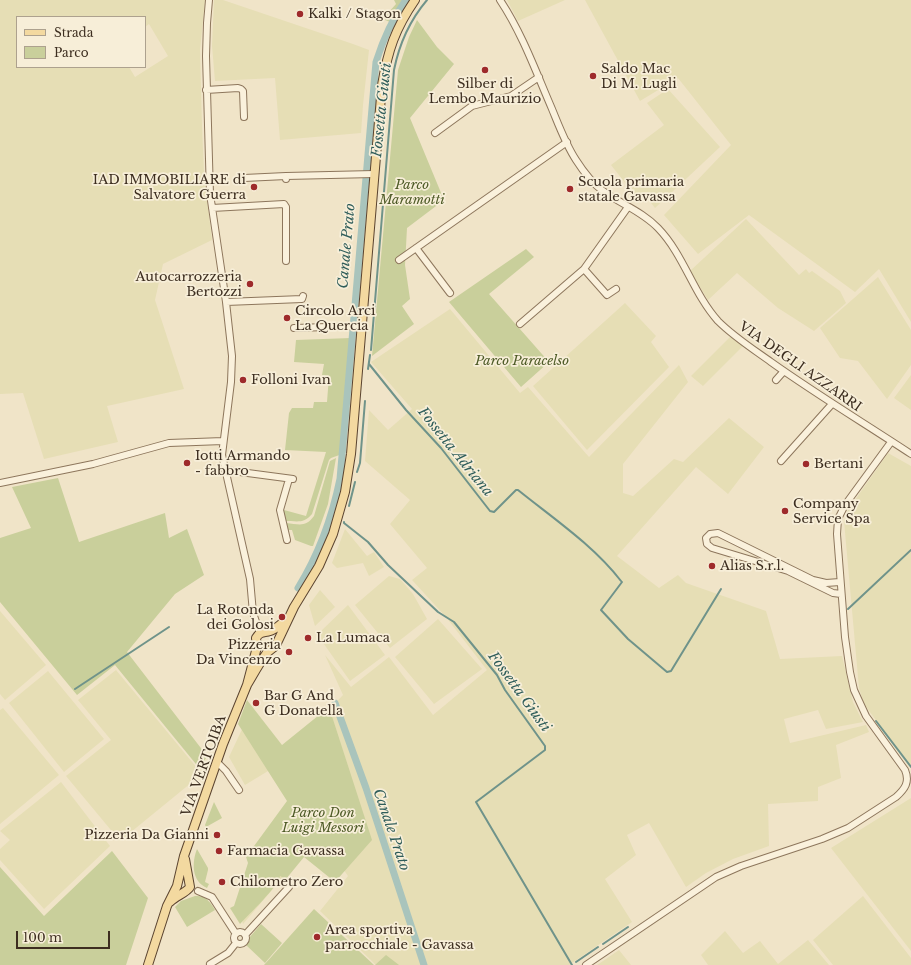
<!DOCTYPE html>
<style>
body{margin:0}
#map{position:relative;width:911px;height:965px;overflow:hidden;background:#f0e4c8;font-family:"Libre Baskerville",serif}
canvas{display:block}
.legend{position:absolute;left:16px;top:16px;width:130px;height:52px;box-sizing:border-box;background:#f7eed8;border:1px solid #ada18e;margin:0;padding:5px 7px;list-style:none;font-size:12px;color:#3d2e20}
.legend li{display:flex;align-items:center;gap:8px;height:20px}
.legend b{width:20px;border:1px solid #ada18e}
.scale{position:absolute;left:16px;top:931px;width:94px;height:18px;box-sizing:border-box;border:2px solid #3d2e20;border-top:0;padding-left:5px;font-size:12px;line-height:14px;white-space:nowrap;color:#3d2e20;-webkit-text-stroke:3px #f7eed8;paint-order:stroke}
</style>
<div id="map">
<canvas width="911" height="965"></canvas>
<ul class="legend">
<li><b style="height:5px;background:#f3d9a0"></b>Strada</li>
<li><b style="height:11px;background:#c9cf9b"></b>Parco</li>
</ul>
<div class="scale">100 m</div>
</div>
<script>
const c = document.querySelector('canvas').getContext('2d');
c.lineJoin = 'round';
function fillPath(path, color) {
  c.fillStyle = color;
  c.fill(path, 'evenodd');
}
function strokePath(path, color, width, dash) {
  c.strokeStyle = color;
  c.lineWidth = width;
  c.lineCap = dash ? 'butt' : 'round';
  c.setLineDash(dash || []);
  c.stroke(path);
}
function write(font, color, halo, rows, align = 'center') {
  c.font = font + ' "Libre Baskerville",serif';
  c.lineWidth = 3.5;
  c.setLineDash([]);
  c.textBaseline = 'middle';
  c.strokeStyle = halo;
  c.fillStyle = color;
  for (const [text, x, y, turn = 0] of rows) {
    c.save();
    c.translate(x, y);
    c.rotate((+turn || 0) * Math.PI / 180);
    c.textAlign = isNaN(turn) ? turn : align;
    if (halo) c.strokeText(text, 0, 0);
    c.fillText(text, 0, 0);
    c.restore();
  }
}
const farmland = new Path2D(`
 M0 0H205L200 50 202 126 204 173 212 240 163 264 155 300 184 389 107 406 118 442 44 459 23 393 0 394ZM17 17H145V27L149 24 168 56 135 77 129 67H17Z
 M214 0H223L353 44 369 50 363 105 361 133 280 140 275 78 215 81 212 46Z
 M507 0H565L518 21Z
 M585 0H911V322L879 269 855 292 749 215 698 254 664 215 731 145 678 78 640 101Z
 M668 89 720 147 655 208 645 195 637 198 611 165 664 125 647 103Z
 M746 219 799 275 806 269 809 273 812 271 840 291 846 303 814 331 778 308 737 273 708 300 690 271Z
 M878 277 911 330V365L887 399 858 361 840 358 820 328Z
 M625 303 656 336 651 342 669 367 587 450 533 386Z
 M450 309 520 393 528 387 589 457 679 365 688 382 623 464V493L633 496 674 459 683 462 729 418 764 447 728 494 696 467 617 556 659 588 678 575 686 583 766 611 780 659 842 656 853 702 863 722 826 729 818 710 784 719 790 743 866 725 869 732 836 745 841 778 818 787V801L768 804 769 846 733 859 706 873 686 887 649 823 627 835 636 855 605 879 632 922 569 965H376L320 911 348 876 319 835 243 924 241 917 296 800 273 768 245 785 229 757 252 708 282 746 326 713 343 695 325 655 351 687 389 657 433 715 487 670 446 617 412 580 427 568 390 524 410 500 365 461 369 410 388 430 412 409 371 362Z
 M731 336 744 345 703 386 691 376Z
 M911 375V410L894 398Z
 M888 453 911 466V768L864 704 859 688 844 521 848 510Z
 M345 529 367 556 374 552 384 567 369 576 363 563 337 568 332 563Z
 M389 576 400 579 413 594 427 619 390 648 355 605Z
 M320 590 335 607 315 626 309 605Z
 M348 605 385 655 350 681 319 637 321 631Z
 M0 611 46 665 5 700 0 694Z
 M438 619 482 669 434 704 395 657Z
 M116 670 202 774 120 841 66 776 111 740 78 700Z
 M48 671 104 739 64 772 9 703Z
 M3 708 59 775 0 824V710Z
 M61 782 110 846 44 909 0 860V849L10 840 0 831Z
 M911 798V951L831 848Z
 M863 896 911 958V965H833L813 940Z
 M725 931 743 953 760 941 778 964 808 940 829 965H708L701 955Z
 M619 950 631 965H597L606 959Z`);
const green = new Path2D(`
 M394 0H412L390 22 385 20 388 13 396 4Z
 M417 20 437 47 454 64 410 118 444 200 407 228 405 265 410 299 402 306 414 324 372 356 398 70 409 37Z
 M526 249 534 257 489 294 549 362 521 387 449 302Z
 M351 338 341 452 345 453 331 458 329 460 312 514C304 524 297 521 285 521L283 513 284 510 306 516 326 452 285 450 289 413 292 408H313L314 402H327L329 376 322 375 324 364 294 362 296 340Z
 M336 458 328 504 313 546H311L295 540 292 530H287L286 523C299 524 305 528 314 516L330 461Z
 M58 478 79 542 165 513 169 538 187 529 204 575 175 594 127 652 207 756 200 769 115 665 77 695 0 602V538L31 528 12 487Z
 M247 700 282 745 329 707 372 840 335 882 304 857 286 879 280 876C278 887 249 914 240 924L230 908 234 906 248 863 246 857 287 801 238 724Z
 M214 802 222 818 206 827 205 825Z
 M197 849 208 868V870L205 882 209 884 207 888C191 881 192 862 197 849Z
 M112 851 148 898 126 965H0V867L44 916Z
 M195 896C205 895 210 901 215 910L187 927 175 907 181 901Z
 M314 909 374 965H264Z
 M261 924 282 943 265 963 246 945 249 938Z
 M386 955 399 965H375Z`);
const stream = new Path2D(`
 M371 350 394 70C399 45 410 20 427 0
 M369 364 406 410 441 448 490 511 494 512 516 490H518C554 519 593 545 621 581
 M368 369 370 355
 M357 472 360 463 365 401
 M349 506 355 482
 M344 522V523L368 542 388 565 438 612 454 622 497 675 505 690 545 746V750L476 802 572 965
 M622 582 601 610 628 639 667 672 671 671 721 589
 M848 609 911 550
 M75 689 169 627
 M876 721 911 767
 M603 944 628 927
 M576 962 598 947`);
const canal = new Path2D(`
 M298 588C319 554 332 518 340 479L376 62C383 40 392 19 406 0
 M335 703 366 788 424 965`);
const minor = new Path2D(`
 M209 0 207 23 206 56 210 194 226 302 232 356 231 382 222 455 250 579 253 613 260 633
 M500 0C522 33 536 72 552 109 559 126 566 145 576 160 583 171 592 183 603 191 621 204 643 212 658 228 684 255 693 293 718 321 734 337 753 349 771 362 816 394 864 423 911 454
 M206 90 238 88 241 89 243 91 244 117
 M435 133 472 106 511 96 539 77
 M244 178 286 176
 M286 179V176L374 174
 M212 208 284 204 286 207V261
 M416 248 450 293
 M399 260 567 142
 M584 269 607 295 616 289
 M226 302 302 299 303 296
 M520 324 584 269 628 207
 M294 328 362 326
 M776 380 784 371
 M781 461 832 404
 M225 470 293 479
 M0 483 93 464 169 443 223 441
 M287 540 280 510 289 479
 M840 582 826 583 813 580 718 533 710 534 706 538 707 544 712 548 788 571 833 593 841 594
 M217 762 226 771 239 790
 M198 891 212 897 236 934
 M234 938a6 6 0 1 1 12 0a6 6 0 1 1-12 0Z
 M245 935 289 887
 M210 964 228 953 236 943
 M586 965 716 877 741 866 822 839 848 828 896 797C905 789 910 782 905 770L866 716 854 690 850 672 845 637 837 534 838 519 845 505 891 442`);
const major = new Path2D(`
 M247 685C253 675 259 664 266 654 269 650 273 649 276 645L294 607 319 566 333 534 345 492 351 454 382 85C388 50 395 29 415 0
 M170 902C176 896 186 893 190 887L185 859
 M148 965 167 906 177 886 184 856 223 744 247 685 257 647 256 638C260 631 264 633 270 631 275 630 282 623 286 620`);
const markers = [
 [300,14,4,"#9e2a2b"],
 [485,70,4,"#9e2a2b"],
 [593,76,4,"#9e2a2b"],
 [254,187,4,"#9e2a2b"],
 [570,189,4,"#9e2a2b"],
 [250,284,4,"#9e2a2b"],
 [287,318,4,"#9e2a2b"],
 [243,380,4,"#9e2a2b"],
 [187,463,4,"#9e2a2b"],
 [806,464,4,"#9e2a2b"],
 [785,511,4,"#9e2a2b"],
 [712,566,4,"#9e2a2b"],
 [282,617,4,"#9e2a2b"],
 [308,638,4,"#9e2a2b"],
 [289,652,4,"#9e2a2b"],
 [256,703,4,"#9e2a2b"],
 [217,835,4,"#9e2a2b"],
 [219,851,4,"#9e2a2b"],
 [222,882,4,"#9e2a2b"],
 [317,937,4,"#9e2a2b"]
];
const poiNames = [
 ["Kalki / Stagon",308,14],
 ["Saldo Mac",601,69],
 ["Di M. Lugli",601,84],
 ["Silber di",485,84,"center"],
 ["Lembo Maurizio",485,99,"center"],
 ["IAD IMMOBILIARE di",246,180,"right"],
 ["Salvatore Guerra",246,195,"right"],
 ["Scuola primaria",578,182],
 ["statale Gavassa",578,197],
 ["Autocarrozzeria",242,277,"right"],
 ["Bertozzi",242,292,"right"],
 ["Circolo Arci",295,311],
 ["La Quercia",295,326],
 ["Folloni Ivan",251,380],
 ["Iotti Armando",195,456],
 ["- fabbro",195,471],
 ["Bertani",814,464],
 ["Company",793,504],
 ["Service Spa",793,519],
 ["Alias S.r.l.",720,566],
 ["La Rotonda",274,610,"right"],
 ["dei Golosi",274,625,"right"],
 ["La Lumaca",316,638],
 ["Pizzeria",281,645,"right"],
 ["Da Vincenzo",281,660,"right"],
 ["Bar G And",264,696],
 ["G Donatella",264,711],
 ["Pizzeria Da Gianni",209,835,"right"],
 ["Farmacia Gavassa",227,851],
 ["Chilometro Zero",230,882],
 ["Area sportiva",325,930],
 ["parrocchiale - Gavassa",325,945]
];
const parkNames = [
 ["Parco",412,185],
 ["Maramotti",412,200],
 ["Parco Paracelso",522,361],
 ["Parco Don",323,813],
 ["Luigi Messori",323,828]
];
const streetNames = [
 ["VIA DEGLI AZZARRI",800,367,35],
 ["VIA VERTOIBA",204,766,-70]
];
const waterNames = [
 ["Fossetta Giusti",382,110,-84],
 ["Canale Prato",347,246,-85],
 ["Fossetta Adriana",455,452,51],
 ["Fossetta Giusti",519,692,54],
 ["Canale Prato",391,830,71]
];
fillPath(farmland, '#e6deb5');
fillPath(green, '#c9cf9b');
strokePath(stream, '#6f938a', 2);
strokePath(canal, '#a9c4bc', 7);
strokePath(minor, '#8d765c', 8);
strokePath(major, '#5b4430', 10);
strokePath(minor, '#faf1dc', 6);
strokePath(major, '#f3d9a0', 8);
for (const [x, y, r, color] of markers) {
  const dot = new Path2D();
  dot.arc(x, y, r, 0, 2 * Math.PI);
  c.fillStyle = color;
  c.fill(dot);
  strokePath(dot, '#f7eed8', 1.5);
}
write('13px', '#3d2e20', '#f7eed8', poiNames, 'left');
write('italic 13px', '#4d5a26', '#f7eed8', parkNames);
write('13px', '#3d2e20', '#f7eed8', streetNames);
write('italic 14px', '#2f5d5a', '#f7eed8', waterNames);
</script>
